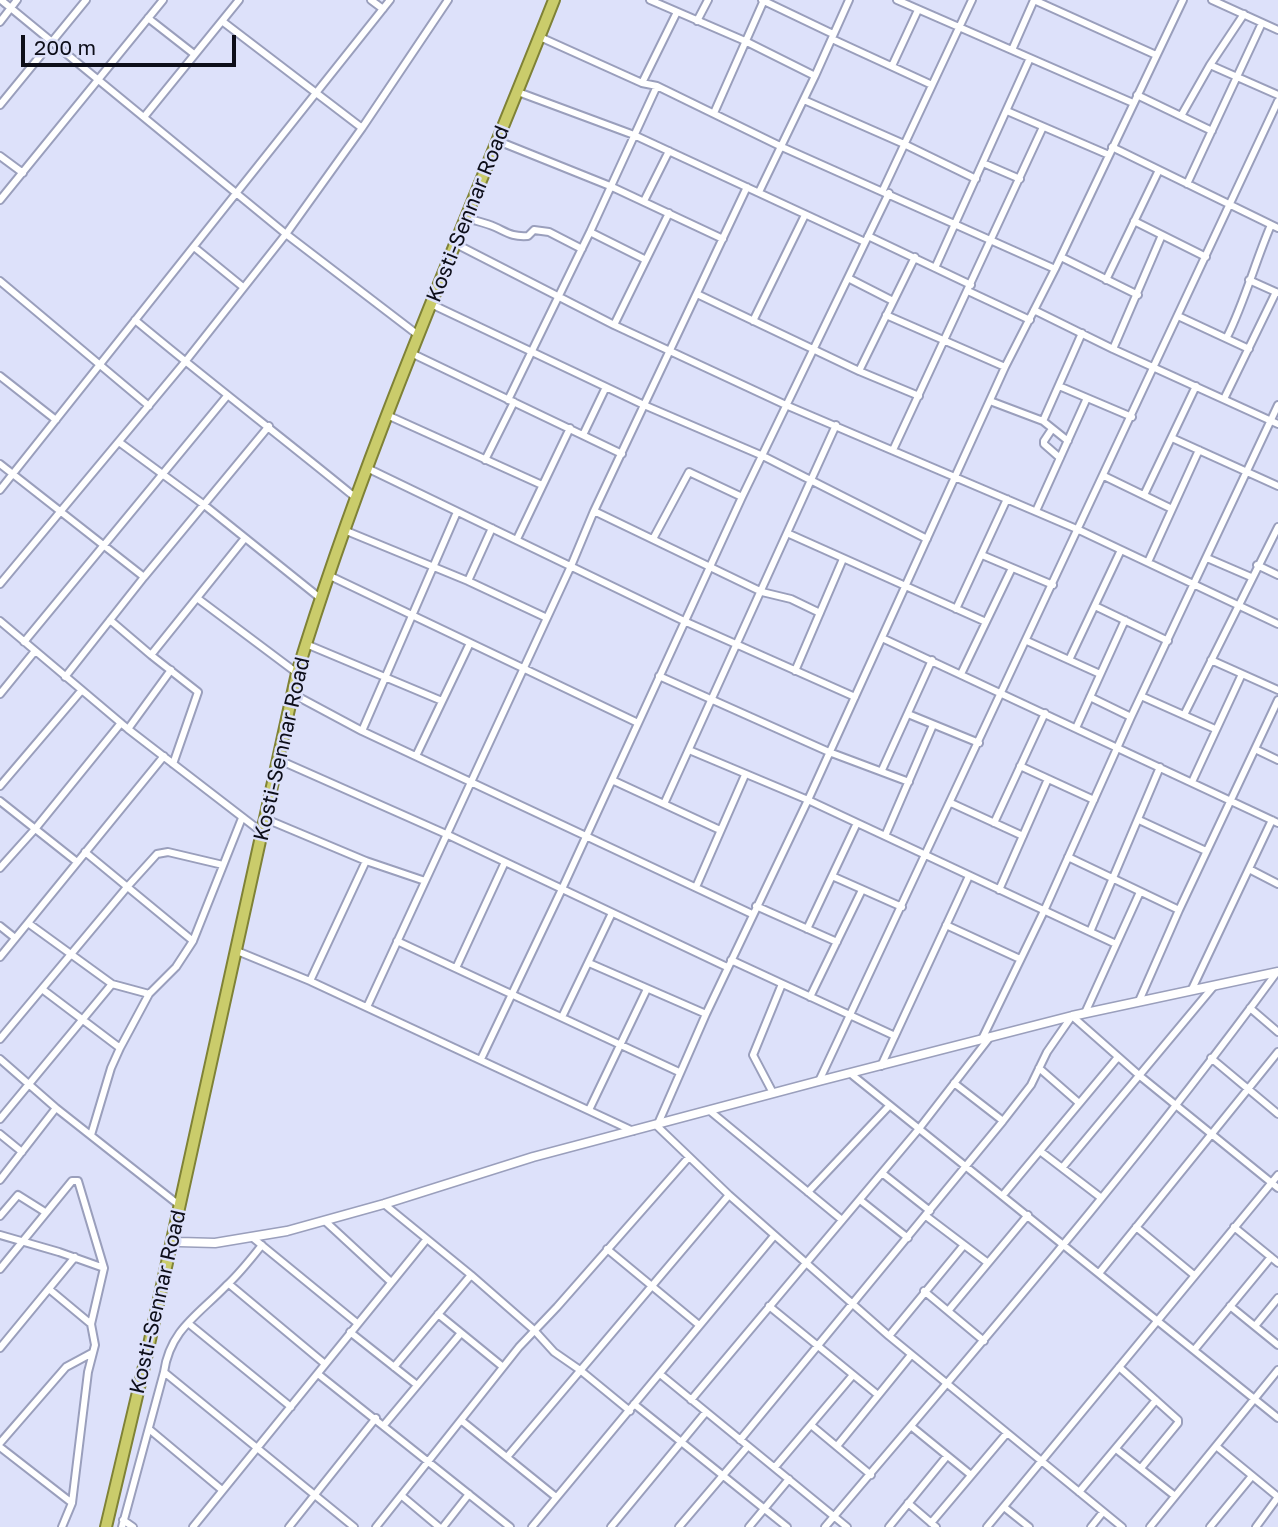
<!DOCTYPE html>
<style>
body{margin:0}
#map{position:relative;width:1278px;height:1527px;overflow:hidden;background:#dde1fa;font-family:"Golos Text",sans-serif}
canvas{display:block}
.scale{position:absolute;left:21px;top:35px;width:215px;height:32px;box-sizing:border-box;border:4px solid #0d0e19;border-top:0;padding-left:9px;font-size:21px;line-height:24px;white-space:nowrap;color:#0d0e19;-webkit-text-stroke:5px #dde1fa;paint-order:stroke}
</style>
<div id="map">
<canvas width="1278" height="1527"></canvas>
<div class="scale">200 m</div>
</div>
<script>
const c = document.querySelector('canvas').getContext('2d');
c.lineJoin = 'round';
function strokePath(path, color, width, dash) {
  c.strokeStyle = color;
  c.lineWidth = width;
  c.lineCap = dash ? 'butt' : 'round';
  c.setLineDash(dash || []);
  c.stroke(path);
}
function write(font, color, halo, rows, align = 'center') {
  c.font = font + ' "Golos Text",sans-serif';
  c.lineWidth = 5;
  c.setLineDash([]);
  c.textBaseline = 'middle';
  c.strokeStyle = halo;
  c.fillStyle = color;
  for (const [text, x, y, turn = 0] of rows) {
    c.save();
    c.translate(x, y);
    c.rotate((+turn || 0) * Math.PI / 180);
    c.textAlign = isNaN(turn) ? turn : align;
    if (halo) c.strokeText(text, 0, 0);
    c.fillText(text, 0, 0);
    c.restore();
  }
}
const minor = new Path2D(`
 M1 0 286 234 418 335
 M371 0 383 9
 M650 0 745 41 815 76
 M762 0 833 34
 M897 0 1133 103
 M1034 0 1156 55
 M1212 0 1278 30
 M148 18 194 54
 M222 21 362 128
 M697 21 708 0
 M0 22 17 0
 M540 37 642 83 657 86 782 147 1055 269
 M832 39 932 85
 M1012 50 1034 0
 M1210 65 1278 95
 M892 66 918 10
 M642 83 677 12
 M518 92 634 135 865 242
 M1137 95 1212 131
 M804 100 904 144 976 179
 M0 105 86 0
 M1007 111 1109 155
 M714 113 764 0
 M1181 116 1210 65 1244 14
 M144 117 239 0
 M498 141 610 186 723 239
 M1112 147 1278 228
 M0 156 23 173
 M983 163 1020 179
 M1187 184 1262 23
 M883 190 972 0
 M759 192 815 76 849 0
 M0 200 163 0
 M644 201 669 151
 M467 218C476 221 486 223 495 227 508 233 512 237 528 236L534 230 549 232 582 249
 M1134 221 1206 257
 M590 232 646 260
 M868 236 971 285
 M456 244 614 325 788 406 1079 530 1278 624
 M194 247 243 287
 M1061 257 1138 295
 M935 268 1030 58
 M848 278 893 301
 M1106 280 1159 170
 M1249 280 1278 293
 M0 281 149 406
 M968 291 1030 320
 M697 294 859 371 919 396
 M431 304 644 405 763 456 927 539
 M1034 310 1113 349 1278 424
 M886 315 1005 367
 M1178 316 1249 349
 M135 320C208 381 283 438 356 498
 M753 321 805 215
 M614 325 669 213
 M1227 337C1245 301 1255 262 1271 225
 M1113 349 1162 235
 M411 353 622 454
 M859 371 915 257
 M0 376 56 420
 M1059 386 1132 417
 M1224 399 1276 292
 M508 400 590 232 657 86
 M990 401 1043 421 1068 441
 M387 415 542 485
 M1043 421 1082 333
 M1052 429 1044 441V444L1060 458
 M583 435 606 387
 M1172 438 1278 486
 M119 442 203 504 320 598
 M893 450 1043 127
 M485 460 514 402
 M0 464 144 577
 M367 468 684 621 855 697
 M1104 476 1172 509
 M0 490 390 0
 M1144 495 1196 386
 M594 511 762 592 791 599 820 613
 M1036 511 1087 398
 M344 530 468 581 547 618
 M787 533 986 622
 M517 539 570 428
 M653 539 689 472 742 497
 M982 555 1053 585
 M1207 558 1251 577
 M1148 562 1199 450
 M1257 565 1278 575
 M328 575 638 723
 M468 581 492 528
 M0 584 185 362 286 234 362 128 448 0
 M197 598 297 673
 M1095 606 1168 641
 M956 609 1007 499
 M110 620 151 655 245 538
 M0 621 128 729 263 833
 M882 638 1278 823
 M1027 641 1100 674
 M24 642 227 396
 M306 644 442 701
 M151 655 198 692 173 764
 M1069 660 1121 550
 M1211 660 1278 690
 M795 671 843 559
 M961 674 1012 568
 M659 676 829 752 909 782
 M65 677 144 577 269 426
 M0 694 35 651
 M293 694 362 731 752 914
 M1141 696 1215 729
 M1090 697 1131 717
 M908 714 979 743
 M1184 715 1278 527
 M1076 728 1125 620
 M128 729 171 670
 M362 731 457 512
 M1255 749 1278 760
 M689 750 808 800 1116 944
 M416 756 470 643
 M279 760 446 834 727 967
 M1020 766 1094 800
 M882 770 932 660
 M612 780 720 830
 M1192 782 1242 674
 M0 786 81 691
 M0 801 77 862
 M951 803 1023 836
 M664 804 836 425
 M266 819 366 861 425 881
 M1139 820 1206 851
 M994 823 1045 713
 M885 836 933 725
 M85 852 193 941
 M1068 857 1179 910
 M0 868 35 829 121 723
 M1249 869 1278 884
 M832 876 902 907
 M696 887 745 775
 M999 890 1048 779
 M756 906 837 942
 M28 923 112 984 149 994
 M946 925 1020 959
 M0 926 15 938
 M807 929 857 823
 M1090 932 1160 767
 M397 941 679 1072
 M237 951 310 981 633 1131
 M0 957 164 756
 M731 960 895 1036
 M589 963 706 1014
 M456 968 505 862
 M310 981 366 861
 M42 989 120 1048
 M1192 989 1272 820
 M810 997 862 890
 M1139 1001 1179 910 1278 700
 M367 1007 571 566 594 511 747 187
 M1250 1008 1278 1032
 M1085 1013 1140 892
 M562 1017 612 913
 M0 1039 128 886 157 854 168 852 223 865
 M982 1039 1044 911 1131 717 1278 405
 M1211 1058 1278 1114
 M0 1059 56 1108 179 1205
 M481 1059 562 889 742 497 889 193
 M881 1066 969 876
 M1039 1068 1079 1103
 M851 1074 1278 1418
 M819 1081 1278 101
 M954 1083 1003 1121
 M773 1093 753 1055 782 984
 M589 1110 647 989
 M710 1111 842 1220
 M0 1119 112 984
 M0 1134 22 1152
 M91 1135 111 1068 120 1048 149 994 176 967 193 941 242 818
 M1040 1151 1100 1197
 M1062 1168 1213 987
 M882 1173 930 1211
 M0 1180 56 1108
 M808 1192 889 1106
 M1003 1195 1118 1057
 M860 1200 908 1238
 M384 1204 471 1275 534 1330 554 1352 580 1370 630 1411
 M0 1216 18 1195 45 1212
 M926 1216 988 1263
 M325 1221 391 1282
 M1136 1227 1194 1275
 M1234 1227 1278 1263
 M0 1235 59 1252 104 1268
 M253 1238 357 1323
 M607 1249 699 1325
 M0 1269 72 1181H78L104 1268 91 1324 95 1345 88 1372 72 1503 62 1527
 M1100 1272 1278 1052
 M229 1284 325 1364
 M49 1289 91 1324
 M924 1291 984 1341
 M769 1306 878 1395
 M1230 1306 1278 1345
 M948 1311 1028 1215
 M438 1314 503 1367
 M188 1323 291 1407
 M1255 1326 1278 1298
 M350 1332 417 1385
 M889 1336 964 1245
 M0 1348 75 1257
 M1195 1349 1271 1257
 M394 1367 471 1275
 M1119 1367 1178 1420V1423L1141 1468
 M164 1372C170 1330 198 1315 226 1286 239 1274 251 1259 262 1245
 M318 1374 510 1527
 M660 1374 847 1527
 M691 1400 918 1130 990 1037
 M634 1404 787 1527
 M462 1421 556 1497
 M384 1425 461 1333
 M811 1425 871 1475
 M912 1427 971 1475
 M149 1429 222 1490
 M740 1440 1003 1121 1031 1085 1047 1052 1072 1016 1140 1076 1278 1188
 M0 1443 66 1367 92 1353
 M837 1446 911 1355
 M1216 1446 1278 1497
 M0 1447 72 1503
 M1116 1449 1175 1496
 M507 1457 729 1195
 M775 1467 853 1375
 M1079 1492 1156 1400
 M402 1496 439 1527
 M908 1503 936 1527
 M1004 1507 1029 1527
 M123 1520 133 1527
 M931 1523 1007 1433
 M122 1527 164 1372 354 1527
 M193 1527 426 1240
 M289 1527 376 1418
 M376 1527 519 1347 557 1307 689 1157
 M443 1527 469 1494
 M532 1527 774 1236
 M611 1527 706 1412
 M679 1527 748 1446
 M749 1527 789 1479
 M825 1527C979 1345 1136 1165 1277 972
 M889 1527 947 1456
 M987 1527 1278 1175
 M1091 1527 1103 1512
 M1122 1527 889 1336 729 1195 657 1126 706 1014 808 800 1005 367 1055 269 1183 0
 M1150 1527 1278 1370
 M1210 1527 1252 1476
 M1256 1527 1278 1497`);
const tertiary = new Path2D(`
 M172 1240 179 1242 215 1243 287 1231 384 1204 533 1157 819 1081 1072 1016 1278 972`);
const trunk = new Path2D(`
 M106 1527 146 1358 297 673C367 443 466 223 554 0`);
const streetNames = [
 ["Kosti-Sennar Road",468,214,-68],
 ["Kosti-Sennar Road",282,749,-77],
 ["Kosti-Sennar Road",158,1302,-77]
];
strokePath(minor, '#9a9fbc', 10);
strokePath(tertiary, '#9a9fbc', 11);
strokePath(trunk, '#7f8236', 14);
strokePath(minor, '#fff', 6);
strokePath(tertiary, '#fff', 8);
strokePath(trunk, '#cacc6b', 10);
write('21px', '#0d0e19', '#dde1fa', streetNames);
</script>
